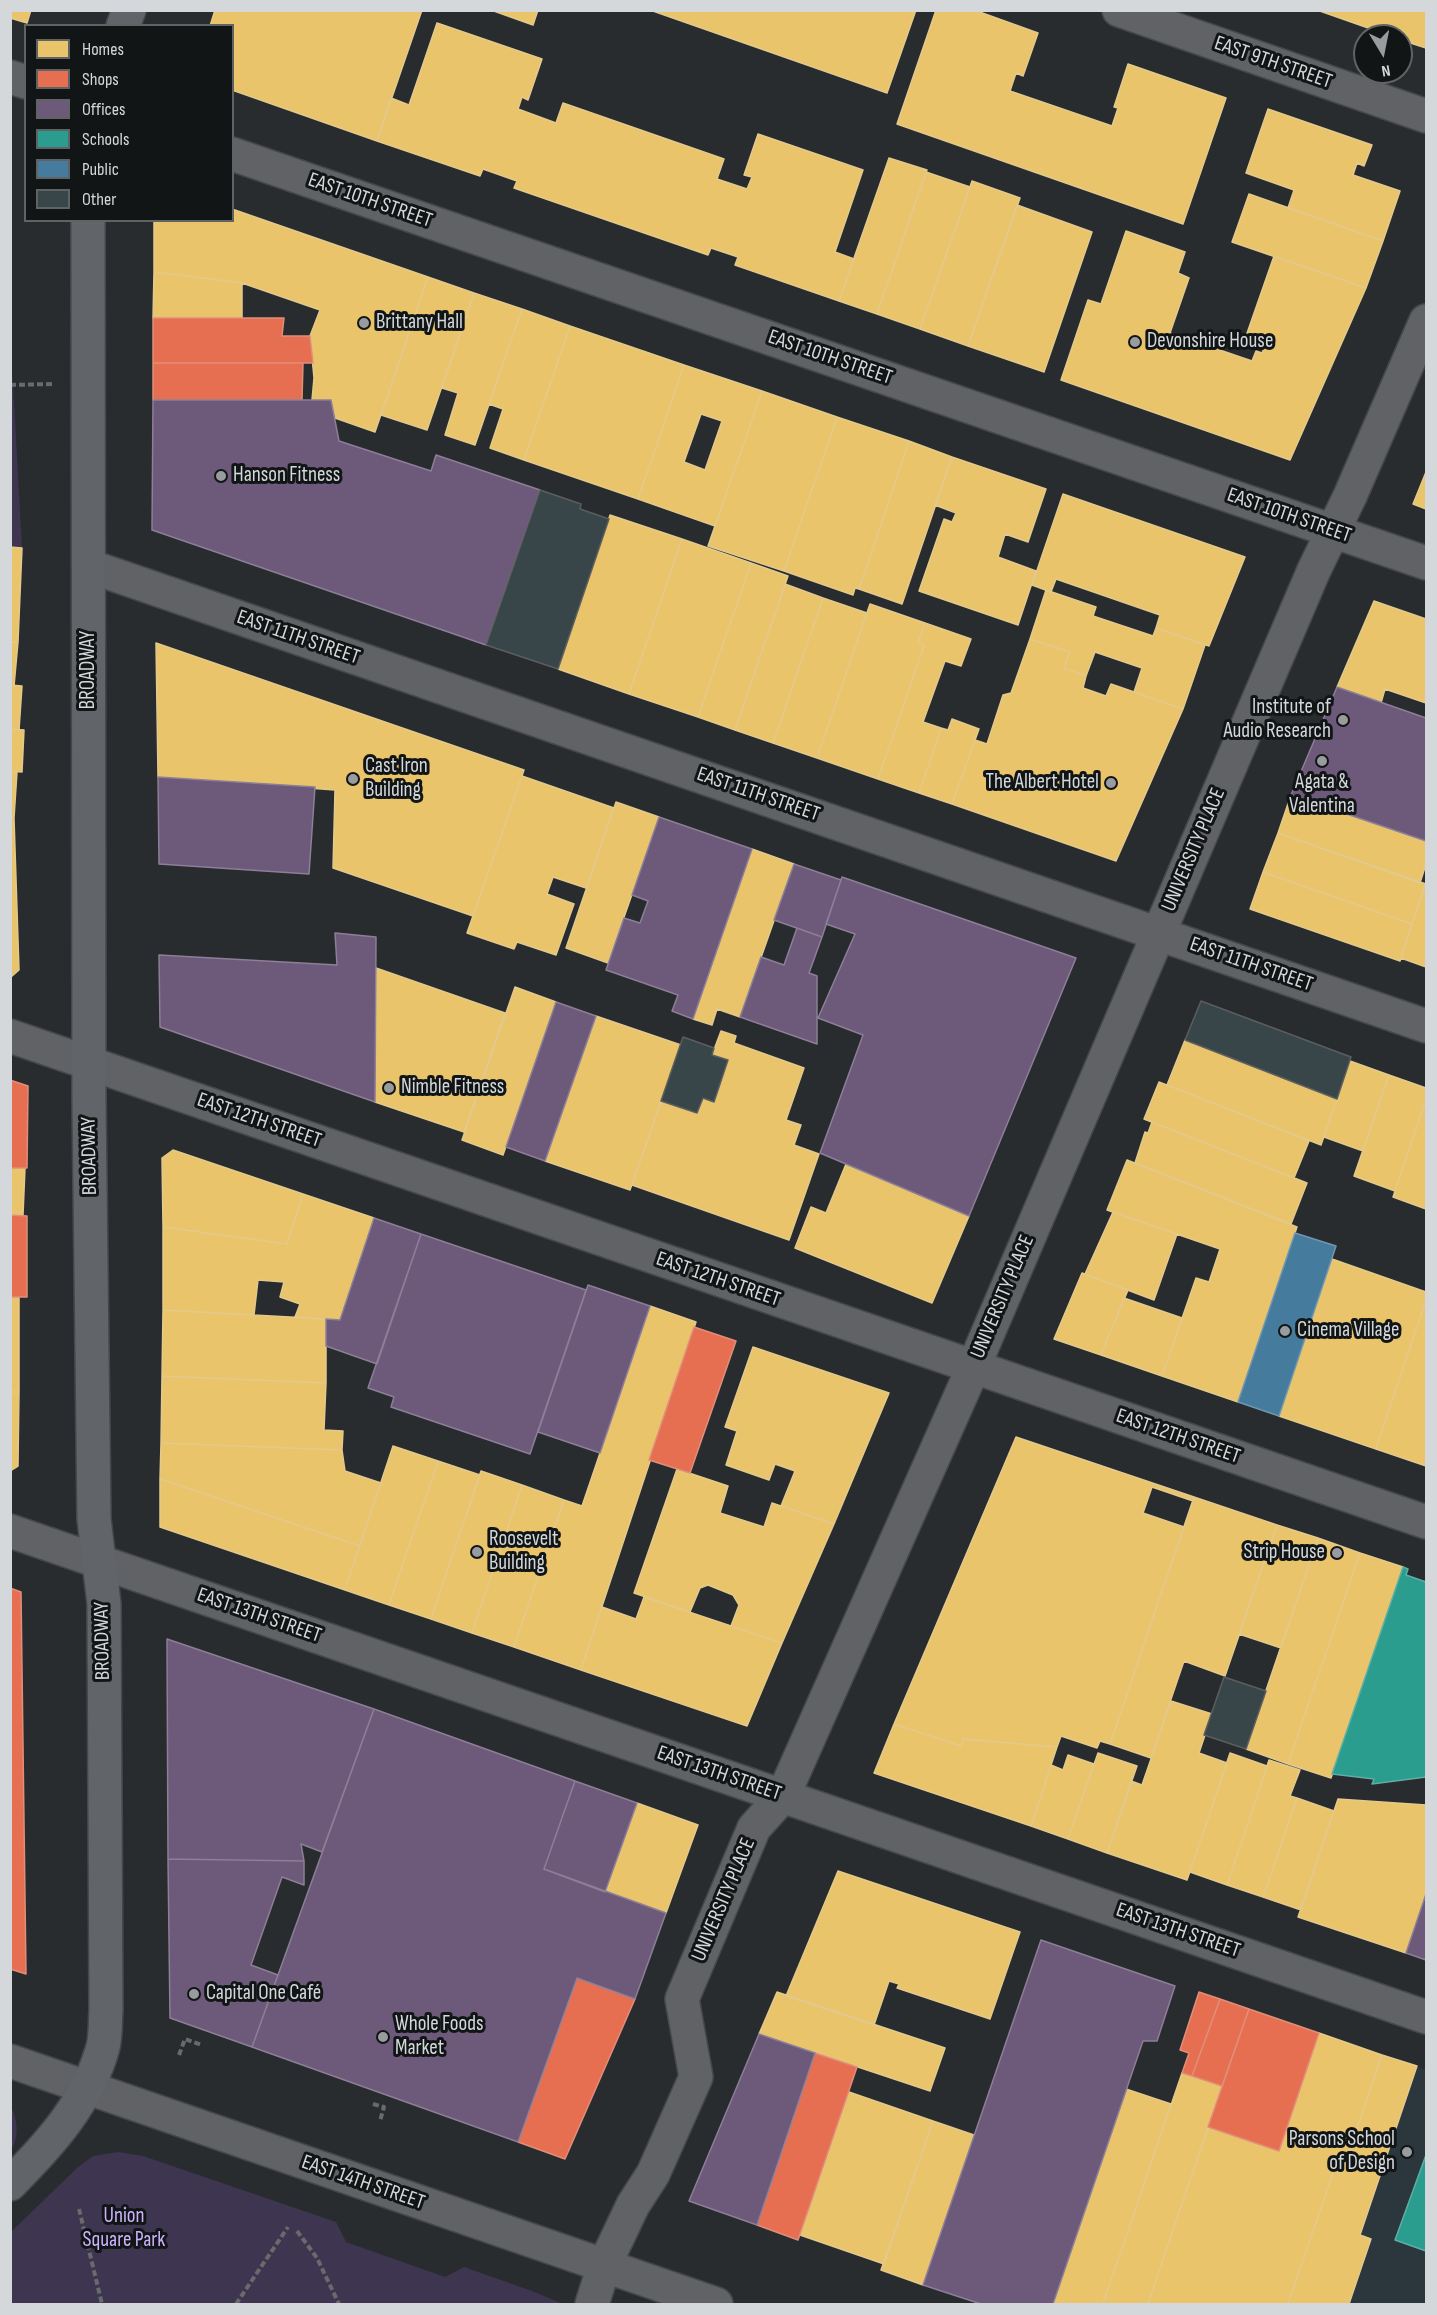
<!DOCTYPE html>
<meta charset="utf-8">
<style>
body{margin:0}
#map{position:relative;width:1437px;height:2315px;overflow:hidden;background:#292c2f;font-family:"Sofia Sans Condensed",sans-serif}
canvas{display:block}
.frame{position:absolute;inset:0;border:12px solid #d4d8da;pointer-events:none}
.legend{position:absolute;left:24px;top:24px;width:210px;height:198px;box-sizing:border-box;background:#121516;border:2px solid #606364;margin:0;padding:8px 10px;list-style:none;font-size:18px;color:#d4d8da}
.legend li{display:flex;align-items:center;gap:12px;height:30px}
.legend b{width:30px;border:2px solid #606364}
.north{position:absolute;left:1353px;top:24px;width:60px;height:60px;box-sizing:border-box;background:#121516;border:2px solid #606364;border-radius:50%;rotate:170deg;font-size:16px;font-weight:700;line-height:24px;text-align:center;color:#d4d8da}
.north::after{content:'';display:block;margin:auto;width:21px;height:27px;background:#989c9e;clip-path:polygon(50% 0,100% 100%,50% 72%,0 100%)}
</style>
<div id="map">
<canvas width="1437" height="2315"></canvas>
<div class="frame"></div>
<ul class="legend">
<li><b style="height:16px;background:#e9c46a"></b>Homes</li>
<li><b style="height:16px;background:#e76f51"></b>Shops</li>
<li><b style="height:16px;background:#6d597a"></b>Offices</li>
<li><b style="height:16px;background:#2a9d8f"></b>Schools</li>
<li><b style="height:16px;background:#457b9d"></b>Public</li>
<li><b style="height:16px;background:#394649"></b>Other</li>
</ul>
<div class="north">N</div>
</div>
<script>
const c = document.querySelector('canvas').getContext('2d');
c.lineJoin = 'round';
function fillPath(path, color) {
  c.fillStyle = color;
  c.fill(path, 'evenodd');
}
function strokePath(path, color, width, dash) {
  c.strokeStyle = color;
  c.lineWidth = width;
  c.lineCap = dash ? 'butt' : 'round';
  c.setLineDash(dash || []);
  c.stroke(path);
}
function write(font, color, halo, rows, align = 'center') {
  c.font = font + ' "Sofia Sans Condensed",sans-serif';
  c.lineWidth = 6;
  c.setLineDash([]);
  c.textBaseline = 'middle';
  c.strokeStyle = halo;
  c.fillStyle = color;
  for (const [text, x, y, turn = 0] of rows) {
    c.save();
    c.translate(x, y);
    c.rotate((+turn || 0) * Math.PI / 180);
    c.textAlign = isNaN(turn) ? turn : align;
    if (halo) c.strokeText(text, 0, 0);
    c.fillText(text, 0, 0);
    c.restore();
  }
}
const built = new Path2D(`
 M1417 2066 1426 2070V2304H1349L1371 2239 1360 2235Z`);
const green = new Path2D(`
 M11 367 13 384 22 548 11 547Z
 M11 2107C18 2120 19 2138 11 2150Z
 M118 2152 143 2156 336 2222 346 2242 445 2277 464 2267 532 2291 563 2304H11V2232L77 2168 93 2156Z`);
const homes = new Path2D(`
 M10 10H31L27 23 10 18Z
 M215 10H422L377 141 232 90V26H210Z
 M491 10H538L533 25Z
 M650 10H916L887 93Z
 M936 10H974L1038 33 1023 76 1016 73 1010 91 1112 126 1118 108 1114 107 1128 64 1226 98 1183 224 897 124Z
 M1317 10H1426V48L1401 40V36H1391Z
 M437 23 542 59 528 100 522 97 518 109 556 123 563 103 724 159 717 179 747 189 752 177 744 175 758 134 863 170 835 252 854 259 839 301 735 265 738 257 711 248 708 255 514 188 517 181 483 169 480 176 377 141 391 98 409 105Z
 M1268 109 1372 145 1364 166 1357 163 1353 175 1400 191 1383 241 1288 208 1294 190 1246 173Z
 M889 158 927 170 877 314 839 301Z
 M926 172 970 187 920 329 877 314Z
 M972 181 1020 198 968 346 920 329Z
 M1249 194 1383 241 1366 288 1232 242Z
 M1017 205 1092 232 1044 372 968 346Z
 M232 209 428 277 375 432 335 418 331 400H312L314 378 310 336 320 310 242 283 154 272V220H232Z
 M1126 231 1185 252 1178 273 1189 278 1170 333 1252 361 1256 351 1262 353 1265 346 1245 339 1274 256 1366 288 1290 460 1061 380 1088 300 1101 304Z
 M154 272 242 283V318H153Z
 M428 277 474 293 427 430 381 415Z
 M474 293 522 309 475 445 445 435 458 393 442 388Z
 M522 309 570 326 524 460 490 448 503 409 489 404Z
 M570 326 684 365 638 499 524 460Z
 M684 365 762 391 715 526 638 499ZM701 414 722 421 705 470 684 462Z
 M762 391 837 417 784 571 708 546Z
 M837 417 909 441 859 589 855 588 853 595 784 571Z
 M909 441 952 457 902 604 859 589Z
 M952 457 1046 489 1028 542 1005 534 998 557 1036 571 1018 625 919 591 944 519 952 522 956 513 935 505Z
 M1426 472V509L1413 504Z
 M1063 494 1245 557 1209 646 1156 628 1160 615 1056 579 1051 592 1032 585Z
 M610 515 682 539 629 694 558 669Z
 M682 539 751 563 698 717 629 694Z
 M10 547 22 548 18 642H10Z
 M751 563 788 576 735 730 698 717Z
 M785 584 823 598 773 743 735 730Z
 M1046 590 1096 607 1093 616 1153 636 1156 628 1205 645 1183 709 1134 692 1142 668 1095 652 1086 676 1064 668 1070 652 1030 639Z
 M823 598 867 613 817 758 773 743Z
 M1374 601 1426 619V703L1385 689 1381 703 1337 687Z
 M870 604 925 623 918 643 924 646 878 779 817 758Z
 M925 623 971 639 961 666 945 661 923 722 941 728 919 793 878 779 924 646 918 643Z
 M1030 639 1070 652 1064 668 1086 676 1083 688 1106 696 1111 684 1183 709 1116 861 952 804 975 740 987 744 1003 695 1011 693Z
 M10 642H18L14 686 10 685Z
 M156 643 524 770 473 916 333 868 335 790 158 777Z
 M10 685 22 686 19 730 10 729Z
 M952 719 979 729 952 804 919 793 941 728 948 730Z
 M10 729 24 730 22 772 10 771Z
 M10 771 17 772 14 818H10Z
 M522 776 614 808 586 888 553 877 547 894 574 904 556 955 517 942 514 949 467 933Z
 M1291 795 1426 841V864L1420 883 1278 833Z
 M616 802 659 817 608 963 566 948Z
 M10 818H14L19 970 11 977Z
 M1278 833 1426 884 1412 924 1263 872Z
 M752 849 794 864 740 1017 717 1009 712 1025 693 1019Z
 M1263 872 1412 924 1400 961 1250 909Z
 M1426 882V967L1401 958Z
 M376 968 505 1013 464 1132 375 1102Z
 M515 987 556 1002 503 1155 462 1140Z
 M596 1016 681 1045 630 1190 545 1161Z
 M721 1031 736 1036 734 1043 804 1068 786 1120 801 1125 794 1145 819 1154 789 1240 632 1185 661 1101 697 1113 703 1098 714 1102 728 1060 712 1055Z
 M1185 1040 1337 1099 1321 1145 1167 1085Z
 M1350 1061 1389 1075 1363 1151 1324 1137Z
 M1389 1075 1426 1088V1100L1395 1191 1354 1176Z
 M1159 1082 1309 1141 1294 1178 1144 1119Z
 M1426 1100V1209L1393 1197Z
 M1152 1122 1307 1183 1291 1224 1135 1163 1145 1132 1148 1133Z
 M173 1150 303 1194 287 1244 163 1227 162 1158Z
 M1127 1160 1297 1227 1238 1402 1162 1376 1196 1278 1209 1282 1220 1249 1107 1210Z
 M846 1164 969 1216 932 1303 795 1248 811 1207 826 1213Z
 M10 1168H25L23 1215H10Z
 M303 1194 374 1218 340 1320 295 1317 300 1304 280 1297 284 1282 258 1280 254 1315 163 1310V1227L287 1244Z
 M1113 1212 1177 1234 1154 1300 1085 1274Z
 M1332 1259 1426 1292V1300L1376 1449 1279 1416Z
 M1082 1273 1128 1290 1101 1355 1054 1339Z
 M10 1297H19V1392H10Z
 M1124 1298 1182 1318 1162 1376 1101 1355Z
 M1426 1300V1466L1376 1449Z
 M650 1306 696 1322 581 1670 514 1647 564 1500 582 1506Z
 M163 1310 326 1319V1383L162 1376Z
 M753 1347 889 1393 834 1524 781 1506 795 1471 775 1464 769 1480 726 1465 737 1431 725 1427Z
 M162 1376 326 1383 324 1430 343 1431 342 1450 161 1443Z
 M10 1392H19L18 1466 10 1471Z
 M1016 1437 1194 1497 1193 1501 1152 1487 1143 1513 1184 1527 1110 1744 1100 1741 1097 1748 1061 1736 1057 1747 963 1739 961 1746 894 1724Z
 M161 1443 342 1450 345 1471 381 1483 360 1546 160 1479Z
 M393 1446 438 1461 389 1605 345 1590Z
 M438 1461 480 1475 431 1619 389 1605Z
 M677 1469 728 1486 720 1513 764 1527 772 1503 834 1524 782 1643 731 1626 739 1605 733 1595 708 1585 700 1588 690 1612 634 1593Z
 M481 1471 522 1485 472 1633 431 1619Z
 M160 1479 360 1546 345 1590 160 1527Z
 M522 1485 564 1500 514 1647 472 1633Z
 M1194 1497 1277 1525 1225 1676 1184 1661 1151 1758 1110 1744Z
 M1277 1525 1318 1538 1281 1648 1239 1634Z
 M1318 1538 1360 1553 1288 1764 1246 1749Z
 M1360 1553 1403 1567 1331 1778 1288 1764Z
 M644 1597 782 1643 747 1726 581 1670 602 1607 636 1619Z
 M1171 1701 1212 1714 1199 1753 1227 1763 1187 1880 1107 1853 1131 1781 1142 1785Z
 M894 1724 961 1746 963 1739 1057 1747 1031 1826 874 1773Z
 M1098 1753 1137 1766 1107 1853 1068 1839Z
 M1230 1753 1267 1766 1227 1885 1190 1872Z
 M1068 1755 1094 1764 1068 1839 1031 1826 1051 1765 1063 1770Z
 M1269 1760 1300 1770 1290 1796 1297 1798 1263 1897 1227 1885Z
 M1297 1798 1334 1811 1301 1910 1263 1897Z
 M1338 1799 1426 1805V1894L1406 1953 1298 1917Z
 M637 1803 698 1825 666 1913 605 1892Z
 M838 1871 1020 1932 990 2019 897 1988 899 1984 889 1981 874 2025 786 1996Z
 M777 1992 945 2048 930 2091 759 2034Z
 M1319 2033 1382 2055 1342 2173 1334 2170 1288 2304H1148L1208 2127 1279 2151Z
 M1382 2055 1417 2066 1360 2235 1371 2239 1349 2304H1288L1334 2170 1342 2173Z
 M1182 2073 1222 2086 1148 2304H1103Z
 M1126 2089 1171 2104 1103 2304H1053Z
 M849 2092 933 2121 884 2264 800 2235Z
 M933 2121 974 2135 923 2285 881 2270Z`);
const shops = new Path2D(`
 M153 318H284L282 336H310L313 363H153Z
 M153 363H303L302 400H153Z
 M10 1080 28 1086 27 1168H10Z
 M10 1215 27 1216V1297H10Z
 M694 1327 736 1341 690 1473 649 1460Z
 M10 1588 21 1592 26 1974 10 1969Z
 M577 1978 635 1999 565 2159 518 2142Z
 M1199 1992 1220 1999 1192 2076 1182 2073 1189 2053 1180 2050Z
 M1220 1999 1249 2009 1222 2086 1192 2076Z
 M1249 2009 1319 2033 1279 2151 1208 2127Z
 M815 2053 857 2067 798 2240 757 2225Z`);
const offices = new Path2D(`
 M153 400H331L339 441 431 471 436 455 540 490 486 645 152 530Z
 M1337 687 1426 718V841L1291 795Z
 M158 777 315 787 309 874 159 864Z
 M659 817 752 849 693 1019 672 1011 678 995 606 970 624 918 640 923 648 901 632 895Z
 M794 864 841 880 822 937 774 920Z
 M842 877 1076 958 969 1216 820 1153 863 1035 818 1018 855 934 826 924Z
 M797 928 822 937 809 973 817 976V1044L740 1017 761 957 784 965Z
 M335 933 376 937 375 1102 160 1027 159 955 337 965Z
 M556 1002 596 1016 545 1161 506 1147Z
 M374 1218 421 1234 377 1364 326 1346V1319L340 1320Z
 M421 1234 586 1290 530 1454 391 1407 394 1397 368 1388Z
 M588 1285 650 1306 600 1453 538 1432Z
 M167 1639 374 1709 322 1852 301 1844 304 1861 168 1859Z
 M374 1709 575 1781 544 1869 666 1913 635 1999 577 1978 518 2142 252 2047Z
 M575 1781 637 1803 605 1892 544 1869Z
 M168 1859 304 1861V1885L282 1877 251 1965 278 1975 252 2047 170 2018Z
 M1426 1894V1960L1406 1953Z
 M1041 1940 1175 1986 1157 2041H1143L1053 2304H981L923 2285Z
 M759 2034 815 2053 757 2225 689 2201Z`);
const schools = new Path2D(`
 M1403 1567 1408 1569 1406 1575 1426 1582V1777L1372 1784 1374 1779 1332 1774Z
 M1426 2155V2251L1395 2240Z`);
const public = new Path2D(`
 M1295 1233 1336 1246 1279 1416 1238 1402Z`);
const building = new Path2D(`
 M540 490 581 504 580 509 609 519 558 669 486 645Z
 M1201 1001 1351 1057 1337 1099 1185 1040Z
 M683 1037 714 1048 712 1055 728 1060 714 1102 703 1098 697 1113 661 1101Z
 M1224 1677 1266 1691 1246 1749 1204 1735Z`);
const path = new Path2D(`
 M10 385 52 384
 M179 2055 185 2039 202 2045
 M373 2104 384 2107 380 2121
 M79 2209 102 2304
 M297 2231 317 2258 339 2304
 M236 2304 288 2227`);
const minor = new Path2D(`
 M1119 10 1426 116
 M10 77 26 82
 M232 154 1426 563
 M89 566 1426 1026
 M10 1036 1426 1522
 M10 1531 1426 2017
 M10 2061 716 2304
 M592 2304 604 2266 633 2205 653 2174 696 2077 682 1999 754 1828 783 1796 973 1368 1314 570 1350 496 1426 321`);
const major = new Path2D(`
 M123 26 129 10
 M10 2184C50 2144 88 2102 103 2047 106 2035 105 2022 106 2010L104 1604 94 1519 89 1102 88 220`);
const markers = [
 [364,323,6,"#989c9e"],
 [1135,342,6,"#989c9e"],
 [221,476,6,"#989c9e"],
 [1343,720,6,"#989c9e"],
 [1322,761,6,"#989c9e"],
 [353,779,6,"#989c9e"],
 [1111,783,6,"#989c9e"],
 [389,1088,6,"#989c9e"],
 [1285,1331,6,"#989c9e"],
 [477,1552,6,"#989c9e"],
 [1337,1553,6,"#989c9e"],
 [194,1994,6,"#989c9e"],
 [383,2037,6,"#989c9e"],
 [1407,2152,6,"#989c9e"]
];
const streetNames = [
 ["EAST 9TH STREET",1273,63,19],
 ["EAST 10TH STREET",370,201,19],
 ["EAST 10TH STREET",830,358,19],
 ["EAST 10TH STREET",1289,516,19],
 ["EAST 11TH STREET",298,638,19],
 ["BROADWAY",89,670,-90],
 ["EAST 11TH STREET",758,795,19],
 ["UNIVERSITY PLACE",1194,850,-67],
 ["EAST 11TH STREET",1251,965,19],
 ["EAST 12TH STREET",259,1121,19],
 ["BROADWAY",90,1156,-91],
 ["EAST 12TH STREET",718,1280,19],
 ["UNIVERSITY PLACE",1003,1297,-67],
 ["EAST 12TH STREET",1178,1437,19],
 ["EAST 13TH STREET",259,1616,19],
 ["BROADWAY",103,1641,-91],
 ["EAST 13TH STREET",719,1774,19],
 ["UNIVERSITY PLACE",724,1900,-67],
 ["EAST 13TH STREET",1178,1931,19],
 ["EAST 14TH STREET",363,2183,19]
];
const poiNames = [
 ["Brittany Hall",376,323],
 ["Devonshire House",1147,342],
 ["Hanson Fitness",233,476],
 ["Institute of",1331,708,"right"],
 ["Audio Research",1331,732,"right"],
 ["Cast Iron",365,767],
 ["Building",365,791],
 ["The Albert Hotel",1099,783,"right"],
 ["Agata &",1322,783,"center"],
 ["Valentina",1322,807,"center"],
 ["Nimble Fitness",401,1088],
 ["Cinema Village",1297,1331],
 ["Roosevelt",489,1540],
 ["Building",489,1564],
 ["Strip House",1325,1553,"right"],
 ["Capital One Café",206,1994],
 ["Whole Foods",395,2025],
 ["Market",395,2049],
 ["Parsons School",1395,2140,"right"],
 ["of Design",1395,2164,"right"]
];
const parkNames = [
 ["Union",124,2217],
 ["Square Park",124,2241]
];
fillPath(built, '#2b363d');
fillPath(green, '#3e3550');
fillPath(homes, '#e9c46a');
strokePath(homes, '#e3ca8c', 1.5);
fillPath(shops, '#e76f51');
strokePath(shops, '#e18e7a', 1.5);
fillPath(offices, '#6d597a');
strokePath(offices, '#8c7f97', 1.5);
fillPath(schools, '#2a9d8f');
strokePath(schools, '#5dafa6', 1.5);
fillPath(public, '#457b9d');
strokePath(public, '#7097af', 1.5);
fillPath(building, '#394649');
strokePath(building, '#5b5e5f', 1.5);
strokePath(minor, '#45484a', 36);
strokePath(major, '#45484a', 36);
strokePath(path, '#686a6b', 4, [6, 3]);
strokePath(minor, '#606265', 33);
strokePath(major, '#61656a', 33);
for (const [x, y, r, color] of markers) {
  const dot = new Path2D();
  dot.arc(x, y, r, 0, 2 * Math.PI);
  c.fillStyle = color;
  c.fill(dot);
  strokePath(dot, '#121516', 2);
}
write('21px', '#d4d8da', '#121516', streetNames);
write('21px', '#d4d8da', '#121516', poiNames, 'left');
write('21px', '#cdb3ff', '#121516', parkNames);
</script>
